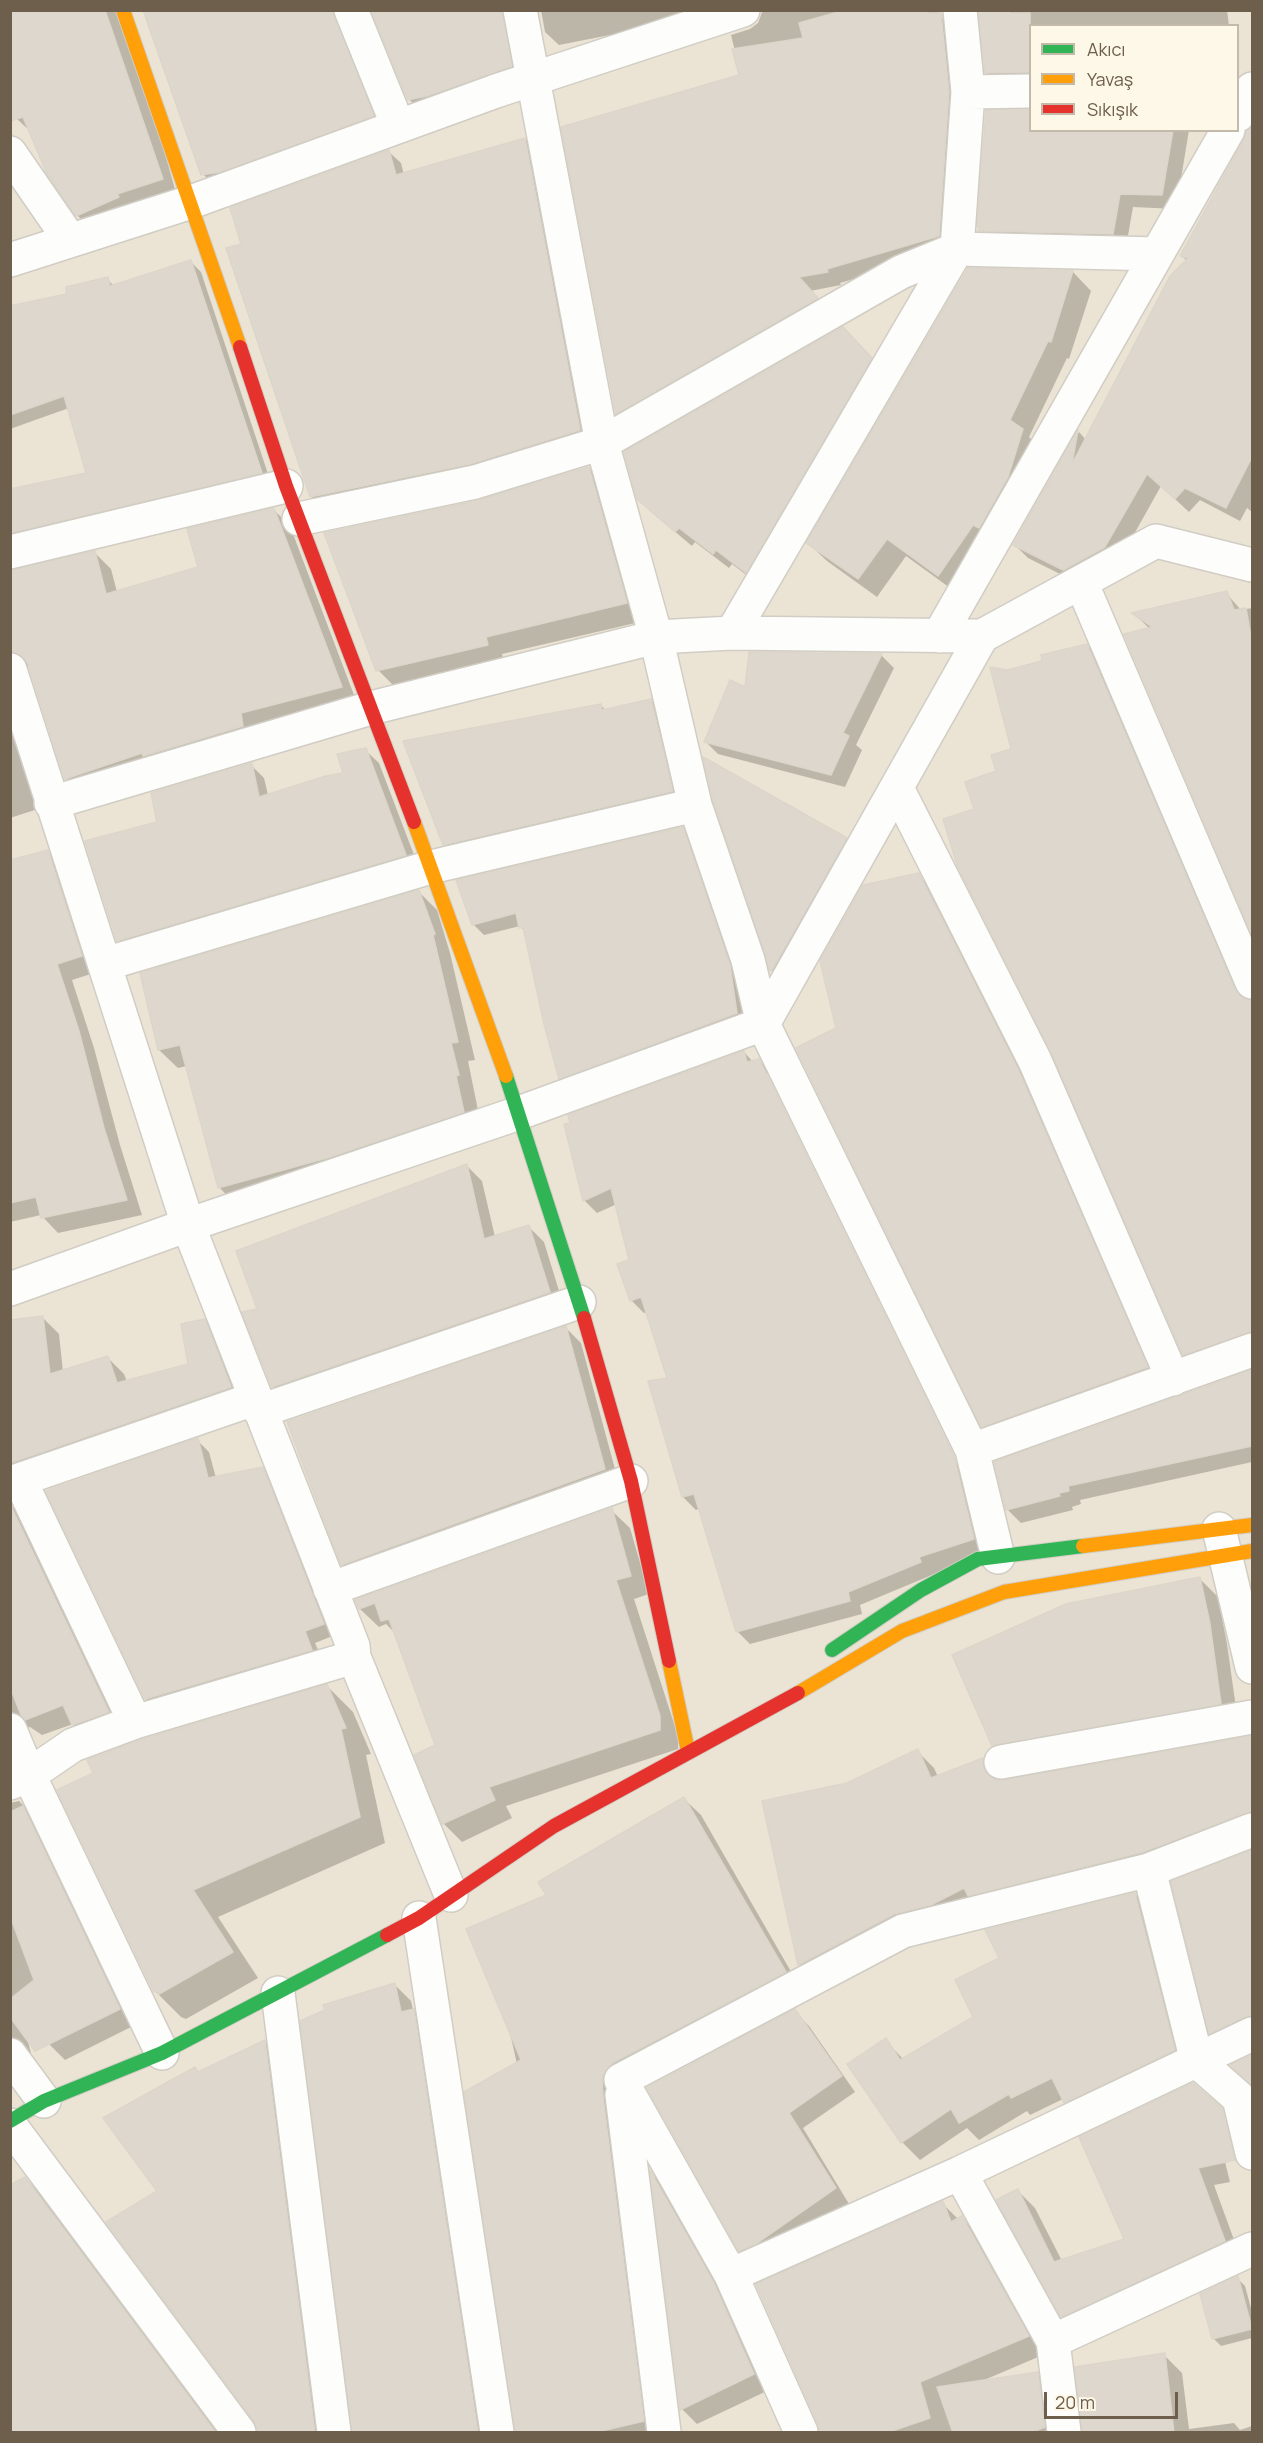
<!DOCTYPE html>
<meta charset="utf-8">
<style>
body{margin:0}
#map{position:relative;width:1263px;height:2443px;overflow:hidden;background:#f4f1e7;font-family:Manrope,sans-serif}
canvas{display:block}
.frame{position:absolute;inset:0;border:12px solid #6e5e4c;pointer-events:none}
.legend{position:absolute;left:1029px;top:24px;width:210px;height:108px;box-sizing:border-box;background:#fdf8e8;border:2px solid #c4baaa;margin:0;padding:8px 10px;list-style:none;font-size:18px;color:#6e5e4c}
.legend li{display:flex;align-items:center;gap:12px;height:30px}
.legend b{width:30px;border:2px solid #c4baaa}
.scale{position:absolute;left:1044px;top:2392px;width:134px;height:27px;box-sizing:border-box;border:3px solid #6e5e4c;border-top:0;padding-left:8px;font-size:18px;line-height:21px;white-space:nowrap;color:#6e5e4c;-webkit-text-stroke:4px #fdf8e8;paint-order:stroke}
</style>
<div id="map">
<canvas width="1263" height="2443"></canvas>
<div class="frame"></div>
<ul class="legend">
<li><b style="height:8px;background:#30b455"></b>Akıcı</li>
<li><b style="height:8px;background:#ff9f0a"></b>Yavaş</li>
<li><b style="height:8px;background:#e5322d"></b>Sıkışık</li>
</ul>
<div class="scale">20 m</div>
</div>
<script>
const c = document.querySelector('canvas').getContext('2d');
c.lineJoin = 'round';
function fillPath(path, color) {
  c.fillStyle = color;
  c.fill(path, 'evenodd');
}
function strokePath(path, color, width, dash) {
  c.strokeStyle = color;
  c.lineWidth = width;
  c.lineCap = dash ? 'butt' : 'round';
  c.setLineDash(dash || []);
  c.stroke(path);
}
const residential = new Path2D(`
 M11 11H1252V2432H11ZM1030 26H1238V130H1030Z`);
const shadow = new Path2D(`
 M10 10H125L176 193 91 229 77 215 31 132 17 119Z
 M145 10H353L386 130 217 188 203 174Z
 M373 10H521L525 80 423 114 409 99Z
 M541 10H737L559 45 545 32Z
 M763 10H938L939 15 955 29 953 250 840 283 841 285 810 291 830 313 631 427 617 413 741 76 731 35 750 29 758 23Z
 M1010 10H1227L1229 26H1030V86H1000L986 72 1010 14Z
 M1030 111V130H1189L1176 209 1133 207 1126 247 993 244 980 230 979 226 987 112Z
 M525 139 537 151 592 442 324 509 312 497 243 245 389 152 401 163 404 175Z
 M1242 147 1252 153V512L1247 508 1240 521 1200 500 1189 512 1161 486 1119 561 1078 583 1028 558 1015 545 1079 432 1086 440 1187 261 1182 256Z
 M190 261 201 272 271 483 10 547V491L87 475 69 408 10 429V307L68 295 107 279 114 286Z
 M1073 272 1091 291 1069 359 1067 358 1029 437 1041 449 957 593 906 556 877 597 827 561 808 543Z
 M859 344 886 374 762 587 732 564 729 568 695 542 692 546 654 514Z
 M589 468 606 486 644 621 502 654 504 663 395 687 378 670 479 502Z
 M274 510 290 526 357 703 82 794 66 778 30 667 20 668 10 676V571L95 553 111 569 117 592 200 568Z
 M1226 593 1241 610 1252 608V932L1126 635 1150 629 1134 614Z
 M1087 645 1100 659 1246 1001 1252 1002V1348L1198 1368 1184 1354 976 809 997 772 1013 750 1007 672 1044 662Z
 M881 655 894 668 856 745 862 750 845 787 718 754 705 741 747 689Z
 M651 700 661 711 682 801 454 855 444 844 601 705 606 711Z
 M10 702 44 807 10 818Z
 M365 750 379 763 419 868 131 954 118 940 159 824 251 765 264 778 268 795 345 774Z
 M682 829 694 840 741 978 748 1025 571 1089 560 1078 526 933 520 926 484 935 473 924Z
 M846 839 860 853 785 984 771 970Z
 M48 852 64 868 97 972 72 980 94 1048 120 1145 142 1215 58 1233 41 1215 10 1222V862Z
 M918 875 935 891 1034 1086 1162 1383 999 1442 983 1426 838 1029Z
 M419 892 437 910 450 953 475 1060 468 1061 482 1130 237 1206 219 1187 187 1066 178 1068 159 1050Z
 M744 1052 753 1062 759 1060 772 1073 967 1471 987 1552 860 1605 862 1614 750 1644 737 1631 700 1508 696 1510 683 1497 669 1379 648 1312 644 1313 631 1300 630 1261 617 1204 597 1213 584 1200ZM764 1073H768L959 1462 956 1464Z
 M467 1166 482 1181 495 1237 529 1227 544 1242 564 1307 288 1402 273 1386Z
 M43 1318 59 1334 63 1372 108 1358 124 1374 127 1382 190 1365 204 1320 220 1337 246 1403 10 1489V1322Z
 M566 1328 581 1343 619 1484 358 1579 343 1564Z
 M1252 1371V1462L1080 1500 1081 1504 1072 1507 1073 1510 1021 1523 1007 1509 996 1463Z
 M197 1440 209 1452 216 1478 262 1468 274 1480 335 1635 315 1643 323 1661 158 1710 146 1699Z
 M10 1505 25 1519 124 1728 90 1741 73 1724 42 1735 30 1727 19 1729 10 1735Z
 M611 1510 630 1528 649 1594 634 1599 678 1736V1749L506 1806 512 1818 462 1842 444 1824 416 1756 437 1746 397 1635 386 1624 379 1627 360 1609 357 1601Z
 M1200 1579 1218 1597 1227 1644 1238 1722 1012 1764 993 1745Z
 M327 1686 353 1712 371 1754 366 1755 385 1843 218 1917 258 1978 186 2019 181 2017 155 1991 59 1791Z
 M1252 1736V1832L985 1911 816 1981 800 1964 764 1802 848 1784 917 1751 934 1768 938 1777 983 1760 999 1776V1781L1004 1782Z
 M684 1799 701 1815 801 1989 629 2080 659 2432H517V2064L508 2024 548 1896Z
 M19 1801 35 1817 135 2025 65 2060 49 2044 17 2002 31 2053 24 2052 10 2061V1803Z
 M1252 1851V2037L1227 2049 1211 2033 1173 1882Z
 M1135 1894 1153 1912 1192 2068 1083 2120 1063 2099 1030 2115 1027 2111 979 2140 967 2128 920 2160 902 2142 849 2065 885 2040 904 2060 975 2018Z
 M394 1984 411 2001 413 2010 430 2027 492 2432H354Z
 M794 2011 809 2026 855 2092 803 2128 849 2204 771 2258 755 2265 740 2250Z
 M265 2042 281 2059 329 2432H259L160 2192 199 2073Z
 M1210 2102 1230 2182 1214 2185 1241 2259 1080 2333 1062 2316 1018 2191 1035 2208 1062 2261 1126 2239Z
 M652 2174 666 2188 730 2301 769 2390 697 2424 682 2409Z
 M25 2178 42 2195 219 2432H10Z
 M942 2203 959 2220 962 2218 980 2236 1045 2354 982 2381 1037 2374 1055 2392 1060 2432H821Z
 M1237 2278 1245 2286 1252 2312V2338L1221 2346 1213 2338Z
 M1164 2355 1182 2373 1189 2429 1234 2423 1240 2430 1252 2426V2432H1084Z`);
const building = new Path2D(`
 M10 10H105L163 179 117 194 119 197 76 216 46 172 23 117 10 121Z
 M143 10H333L374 116 220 172 201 175Z
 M371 10H502L512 66 427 96 408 100Z
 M845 10H928V13H941L949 92 939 236 827 269 828 272 799 277 818 298 616 414 561 127 739 75 732 49 803 38 799 23Z
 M979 13H1030V72L985 73Z
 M986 110H1030V130H1173L1162 195 1120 194 1113 234 978 231 980 226 977 227Z
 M1252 126V457L1226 508 1185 488 1175 499 1147 474 1105 547 1063 570 1013 545 1078 430 1072 464 1170 276 1188 258 1180 256 1244 139 1246 131Z
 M525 138 580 430 470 464 310 497 226 248 241 244 230 208 389 150 396 175Z
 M191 260 262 473 10 533V489L86 473 64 396 10 415V306L66 294V287L108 277 110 286Z
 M968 268 1073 271 1051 342 1048 341 1010 420 1023 429 1008 477 979 528 973 525 938 576 887 539 858 579 806 543Z
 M843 327 872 358 746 573 716 550 713 554 679 528 675 532 637 499 624 452Z
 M589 467 627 603 486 637 488 645 376 671 324 533 479 500Z
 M274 508 342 687 241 713 243 726 143 756 142 753 65 779 28 664 22 656 10 652V570L95 551 106 594 198 567 187 529Z
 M1227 591 1234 610 1246 608 1252 643V935L1124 634 1152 627 1131 613Z
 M1087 644 1235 989 1241 997 1252 1000V1332L1183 1355 1052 1054 957 865 943 819 974 809 965 782 996 771 991 755 1011 749 990 667 1007 670 1042 661 1041 655Z
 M749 652 882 654 843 733 849 736 831 775 704 742 730 680 745 687Z
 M651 699 673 791 443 845 403 741 601 704 602 710Z
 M366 748 406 855 117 941 85 841 157 822 151 793 252 763 259 797 326 776 343 773 337 754Z
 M703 757 847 838 772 970 770 971 713 800Z
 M683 827 730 965 737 1013 559 1079 544 1024 523 927 519 928 516 913 472 925 456 880Z
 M48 850 82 956 57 964 79 1031 104 1128 127 1200 41 1218 36 1197 10 1203V860Z
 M919 873 1018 1069 1148 1367 981 1427 796 1048 836 1028 820 961 863 885Z
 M419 890 435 934 433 935 458 1042 451 1043 459 1075 456 1076 464 1112 327 1158 218 1188 180 1045 158 1050 140 973Z
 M744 1051 747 1062 759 1059 954 1456 974 1539 919 1557 921 1562 848 1592 850 1601 736 1632 694 1494 682 1497 648 1381 667 1378 641 1297 630 1301 617 1264 629 1260 611 1188 583 1201 564 1124 570 1123 568 1115Z
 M467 1164 484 1239 529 1225 550 1292 272 1387 242 1312 257 1309 236 1251Z
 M43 1316 50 1374 108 1356 117 1383 188 1364 181 1324 205 1319 231 1387 10 1463V1320Z
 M566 1326 605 1469 341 1565 287 1422Z
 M1252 1370V1446L1068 1486 1069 1491 1059 1493 1060 1496 1006 1510 994 1462Z
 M198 1438 208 1478 263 1467 324 1624 305 1631 312 1650 145 1699 46 1491Z
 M10 1504 109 1712 72 1725 63 1705 25 1720 21 1715 10 1687Z
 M612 1508 631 1576 616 1580 660 1716V1730L489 1787 495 1800 442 1824 414 1755 435 1745 389 1619 381 1621 375 1603 359 1609 355 1600Z
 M1200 1577 1210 1624 1221 1704 992 1746 952 1655 1066 1604Z
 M327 1684 346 1728 341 1729 360 1817 193 1890 233 1952 159 1994 157 1991 154 1992 57 1790 93 1773 87 1760 141 1740Z
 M1252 1736V1812L1245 1813 1143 1852 968 1896 964 1888 931 1905 894 1914 798 1965 762 1801 847 1783 918 1749 931 1778 983 1758V1766L987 1774 994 1779 1004 1780Z
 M684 1797 786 1972 612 2063 605 2071 602 2079 603 2097 644 2421 593 2433H515L464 2092 521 2060 466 1929 546 1895 538 1882Z
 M23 1806 120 2009 35 2051 10 2017V1999L34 1980 10 1916V1812Z
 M1252 1850V2015L1244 2017 1209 2034 1171 1881Z
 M1135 1893 1175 2050 1064 2103 1052 2078 1011 2098 1009 2094 959 2123 951 2109 901 2143 847 2064 886 2038 900 2060 973 2017 955 1980 999 1958 985 1930Z
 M395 1983 401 2012 414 2009 478 2433H352L300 2021 325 2010 323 2005Z
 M795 2009 842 2076 789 2113 836 2188 756 2244 739 2251 647 2088Z
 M265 2040 315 2433H257L254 2421 106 2222 157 2191 103 2118 195 2067 198 2072Z
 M1252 2055V2086L1230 2065Z
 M1193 2083 1222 2108 1235 2160 1198 2168 1225 2241 1061 2317 996 2200 1018 2189 1054 2262 1124 2239 1079 2137Z
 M650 2170 714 2283 754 2374 680 2410Z
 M25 2177 216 2433H10V2185Z
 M943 2201 951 2222 962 2216 1029 2336 920 2382 930 2418 886 2433H819L818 2424 756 2284Z
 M1238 2276 1252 2329 1212 2339 1200 2294Z
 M1165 2353 1174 2433H1082L1075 2367Z
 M1038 2372 1045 2427 1030 2433H953L937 2387Z`);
const street = new Path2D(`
 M351 10 398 126
 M520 10 602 443 656 637 695 805 748 960 763 1024 972 1450 998 1557
 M968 92 1030 91
 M1238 115 1252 89
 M10 153 70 240
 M10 260 191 202 496 91 743 10
 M299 519 475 482 602 443 901 272 957 249 1157 254
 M10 552 286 486
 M1081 582 1252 982
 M732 633 957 249 968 92 960 10
 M939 636 1228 130
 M10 670 188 1225 353 1646 354 1657 451 1895
 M897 788 1035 1061 1173 1379
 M51 803 371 708 656 637 732 633 982 636 1156 541 1252 565
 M105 964 431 867 695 805
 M10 1289 188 1225 519 1113 763 1024 982 636
 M260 1411 579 1302
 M972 1450 1252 1350
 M20 1480 135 1722
 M10 1483 254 1399
 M1219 1529 1252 1667
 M330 1589 631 1481
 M10 1730 29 1775 162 2053
 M1001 1762 1252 1717
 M10 1783 29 1775 73 1745 135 1722 354 1657
 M1149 1870 1252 1830
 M419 1918 497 2432
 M278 1993 334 2432
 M10 2055 44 2101
 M621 2080 903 1931 1149 1870 1197 2061 1239 2098 1252 2153
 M621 2080 731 2275 801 2432
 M622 2095 664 2432
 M10 2125 239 2432
 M960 2173 1053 2341 1064 2432
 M731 2275 960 2173 1252 2034
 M1053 2341 1252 2249`);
const fast = new Path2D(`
 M506 1076 584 1318
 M832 1650 921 1590 978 1559 1083 1546
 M10 2121 44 2101 162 2053 387 1935`);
const slow = new Path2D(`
 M123 10 240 347
 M414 822 506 1076
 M1083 1546 1252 1525
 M669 1661 688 1751
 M798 1693 902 1631 1004 1592 1252 1551`);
const jam = new Path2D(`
 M240 347 286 486 414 822
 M584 1318 631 1481 669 1661
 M387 1935 419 1918 554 1826 798 1693`);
fillPath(residential, '#ebe4d4');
fillPath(shadow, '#0003');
fillPath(building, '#ded7cd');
strokePath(building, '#dcd6ca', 1.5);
strokePath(street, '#d1cdc5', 36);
strokePath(fast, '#d2cdc4', 16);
strokePath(slow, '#d2cdc4', 16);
strokePath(jam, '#d2cdc4', 16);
strokePath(street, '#fdfdfb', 33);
strokePath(fast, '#30b455', 14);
strokePath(slow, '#ff9f0a', 14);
strokePath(jam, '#e5322d', 14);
</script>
